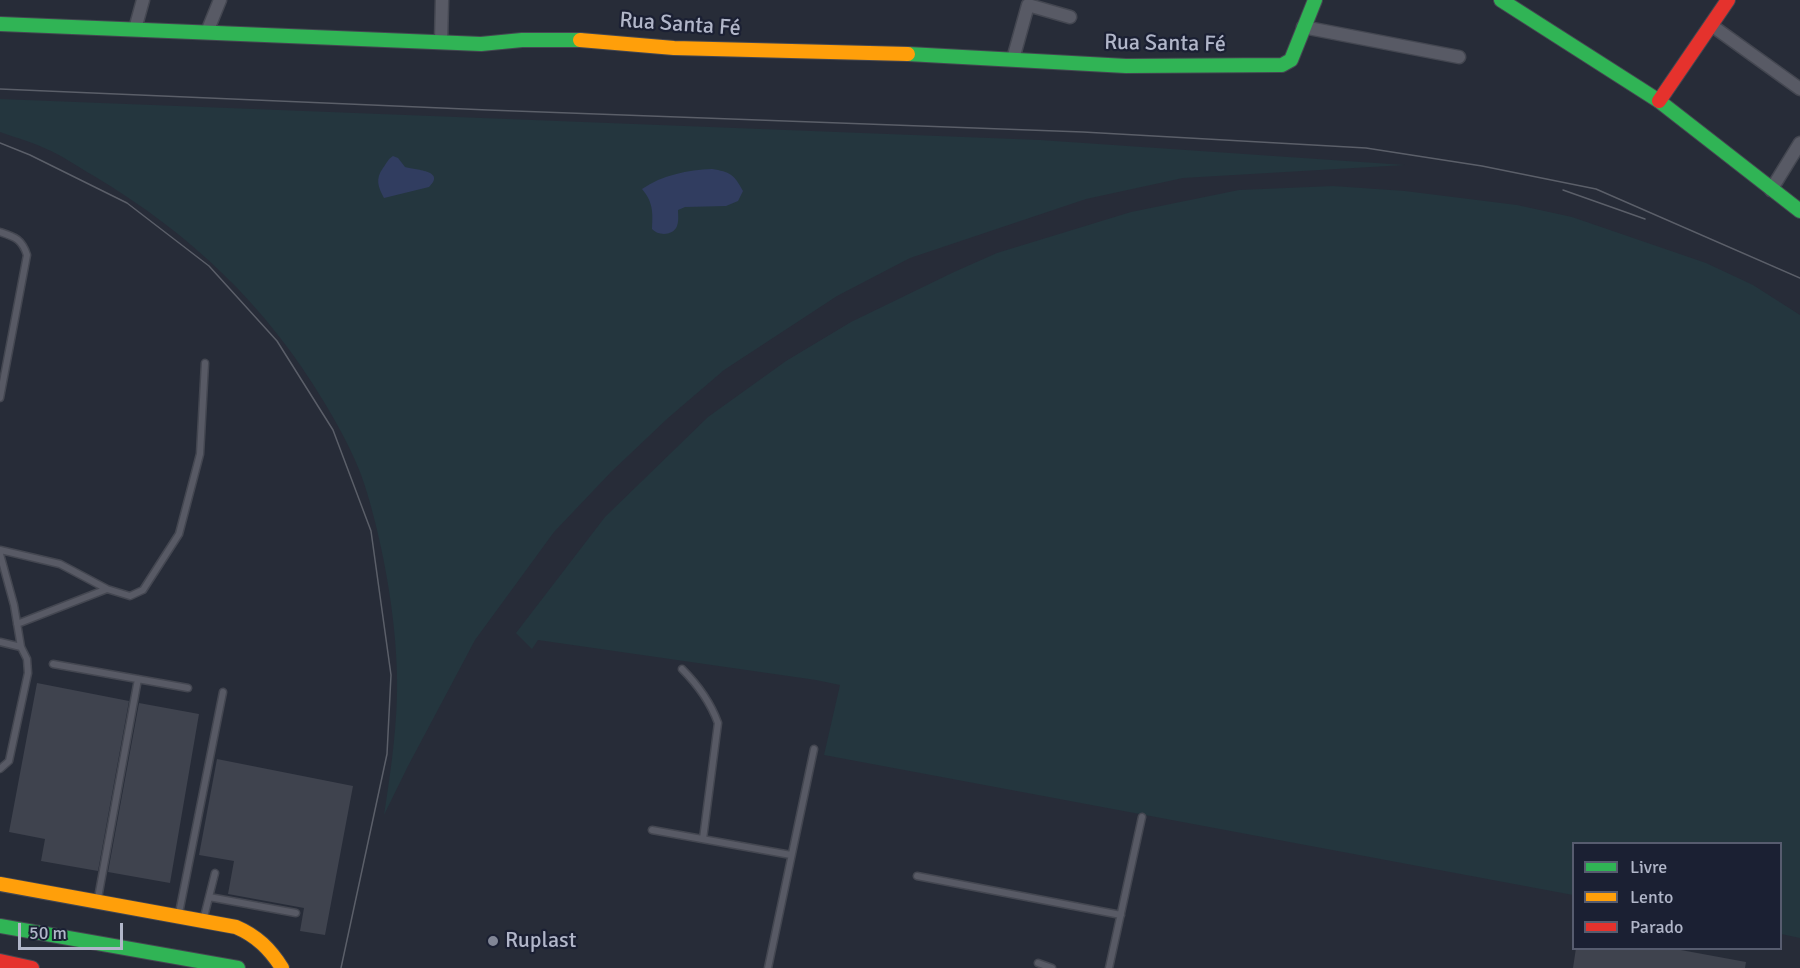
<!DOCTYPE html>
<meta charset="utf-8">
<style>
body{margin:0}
#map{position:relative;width:1800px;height:968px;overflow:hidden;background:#272c38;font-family:Signika,sans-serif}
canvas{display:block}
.legend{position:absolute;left:1572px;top:842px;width:210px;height:108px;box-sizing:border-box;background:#1b2033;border:2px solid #575c6f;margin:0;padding:8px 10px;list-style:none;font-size:18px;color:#b1b6c9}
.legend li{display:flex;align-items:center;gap:12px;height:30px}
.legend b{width:30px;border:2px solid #575c6f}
.scale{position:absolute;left:18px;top:923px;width:105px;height:27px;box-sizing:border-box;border:3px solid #b1b6c9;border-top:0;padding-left:8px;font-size:18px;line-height:21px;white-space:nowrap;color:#b1b6c9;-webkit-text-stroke:4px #1b2033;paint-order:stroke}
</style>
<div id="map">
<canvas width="1800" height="968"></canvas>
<ul class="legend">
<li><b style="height:8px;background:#30b455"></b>Livre</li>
<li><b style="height:8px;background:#ff9f0a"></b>Lento</li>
<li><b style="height:8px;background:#e5322d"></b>Parado</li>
</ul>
<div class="scale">50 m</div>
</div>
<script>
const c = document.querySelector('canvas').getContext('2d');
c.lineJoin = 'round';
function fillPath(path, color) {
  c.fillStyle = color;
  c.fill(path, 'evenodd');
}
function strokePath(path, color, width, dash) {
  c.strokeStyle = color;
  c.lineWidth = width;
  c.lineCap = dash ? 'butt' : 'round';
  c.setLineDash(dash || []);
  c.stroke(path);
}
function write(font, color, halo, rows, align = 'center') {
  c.font = font + ' Signika,sans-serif';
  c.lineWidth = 4.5;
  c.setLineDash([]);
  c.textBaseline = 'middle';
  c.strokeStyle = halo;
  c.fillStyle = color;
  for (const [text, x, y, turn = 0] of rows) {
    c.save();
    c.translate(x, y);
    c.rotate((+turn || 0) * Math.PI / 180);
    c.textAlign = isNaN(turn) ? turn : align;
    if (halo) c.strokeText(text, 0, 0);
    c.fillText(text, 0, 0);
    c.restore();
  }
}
const green = new Path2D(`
 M0 99 1040 140 1405 165 1183 178 1086 199 910 258 837 296 724 370 668 418 611 472 554 532 475 640 408 766 384 815C391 769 398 722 397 675 396 619 384 550 368 496 359 463 342 432 324 402 266 305 191 234 94 176 80 168 66 158 51 151 35 143 17 138 0 132Z
 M1333 186 1405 191 1517 205 1572 217 1706 263 1753 285 1800 315V938L1781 934 1780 844H1574L1573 895 824 755 840 685 816 680 538 640 532 649 516 633 605 517 708 417 786 361 851 322 954 272 997 253 1131 212 1239 190Z`);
const water = new Path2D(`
 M393 156 398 158 405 167C414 170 447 170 429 187L384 198C378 187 375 179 383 168 387 163 387 160 393 156Z
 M712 169C730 172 734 174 743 191L738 201 726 206 685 207 678 210C678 215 679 221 677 226 673 236 658 236 652 229 653 212 653 202 642 189 662 175 688 170 712 169Z`);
const building = new Path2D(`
 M37 683 129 701 98 871 41 861 45 839 9 832Z
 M139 703 199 714 170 883 108 872Z
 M217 759 353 786 325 935 300 931 304 908 228 894 234 861 199 855Z
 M1576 948H1670L1746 962 1745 968H1573Z`);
const lane = new Path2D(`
 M0 232C15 237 22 239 27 255L0 398
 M0 550 60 564 107 589 130 596 143 590 179 534 200 454 205 363
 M0 554 14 605 21 647 27 659 28 673 9 761 0 769
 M17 624 107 589
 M0 642 21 647
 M53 664 188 688
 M682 669C698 685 710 701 718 723L703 839
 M652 830 791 855
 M917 876 1121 915
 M209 897 296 913
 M98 898 138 679
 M179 913 223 692
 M204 917 215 873
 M1038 963 1052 968
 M768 968 814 749
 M1109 968 1142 817`);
const street = new Path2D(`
 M1711 25 1800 89
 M1303 27 1459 57
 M135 29 143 0
 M207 32 220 0
 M441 42 442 0
 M1013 59 1028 5 1070 17
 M1771 190 1800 143`);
const fast = new Path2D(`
 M1501 0 1659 101 1800 211
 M0 24 481 44 522 40H580
 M908 54 1126 66 1282 65 1291 60 1315 0
 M0 926 238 968`);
const slow = new Path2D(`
 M580 40 674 48 908 54
 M0 884 236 927C257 936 270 949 282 968`);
const jam = new Path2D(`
 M1659 101 1728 0
 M0 961 32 968`);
const tram = new Path2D(`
 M0 89 488 110 1083 132 1366 148 1482 166 1596 189 1800 278
 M0 143 30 155 127 203 209 266 277 341 333 430 371 531 391 675 387 754 341 968
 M1563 190 1645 219`);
const markers = [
 [493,941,6,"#818696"]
];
const streetNames = [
 ["Rua Santa Fé",680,25,4],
 ["Rua Santa Fé",1165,44,1]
];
const poiNames = [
 ["Ruplast",505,941]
];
fillPath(green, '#24363e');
fillPath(water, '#313d60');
fillPath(building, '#3f434e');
strokePath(lane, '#444751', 9);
strokePath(street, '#444751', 15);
strokePath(fast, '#444751', 16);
strokePath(slow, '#444751', 16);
strokePath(jam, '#444751', 16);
strokePath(lane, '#585a65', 6);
strokePath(street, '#585a65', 12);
strokePath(fast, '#30b455', 14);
strokePath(slow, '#ff9f0a', 14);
strokePath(jam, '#e5322d', 14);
strokePath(tram, '#5b5f69', 1.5);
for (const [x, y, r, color] of markers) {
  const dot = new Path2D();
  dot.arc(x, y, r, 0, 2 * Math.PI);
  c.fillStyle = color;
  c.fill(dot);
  strokePath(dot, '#1b2033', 2);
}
write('22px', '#b1b6c9', '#1b2033', streetNames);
write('22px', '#b1b6c9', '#1b2033', poiNames, 'left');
</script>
